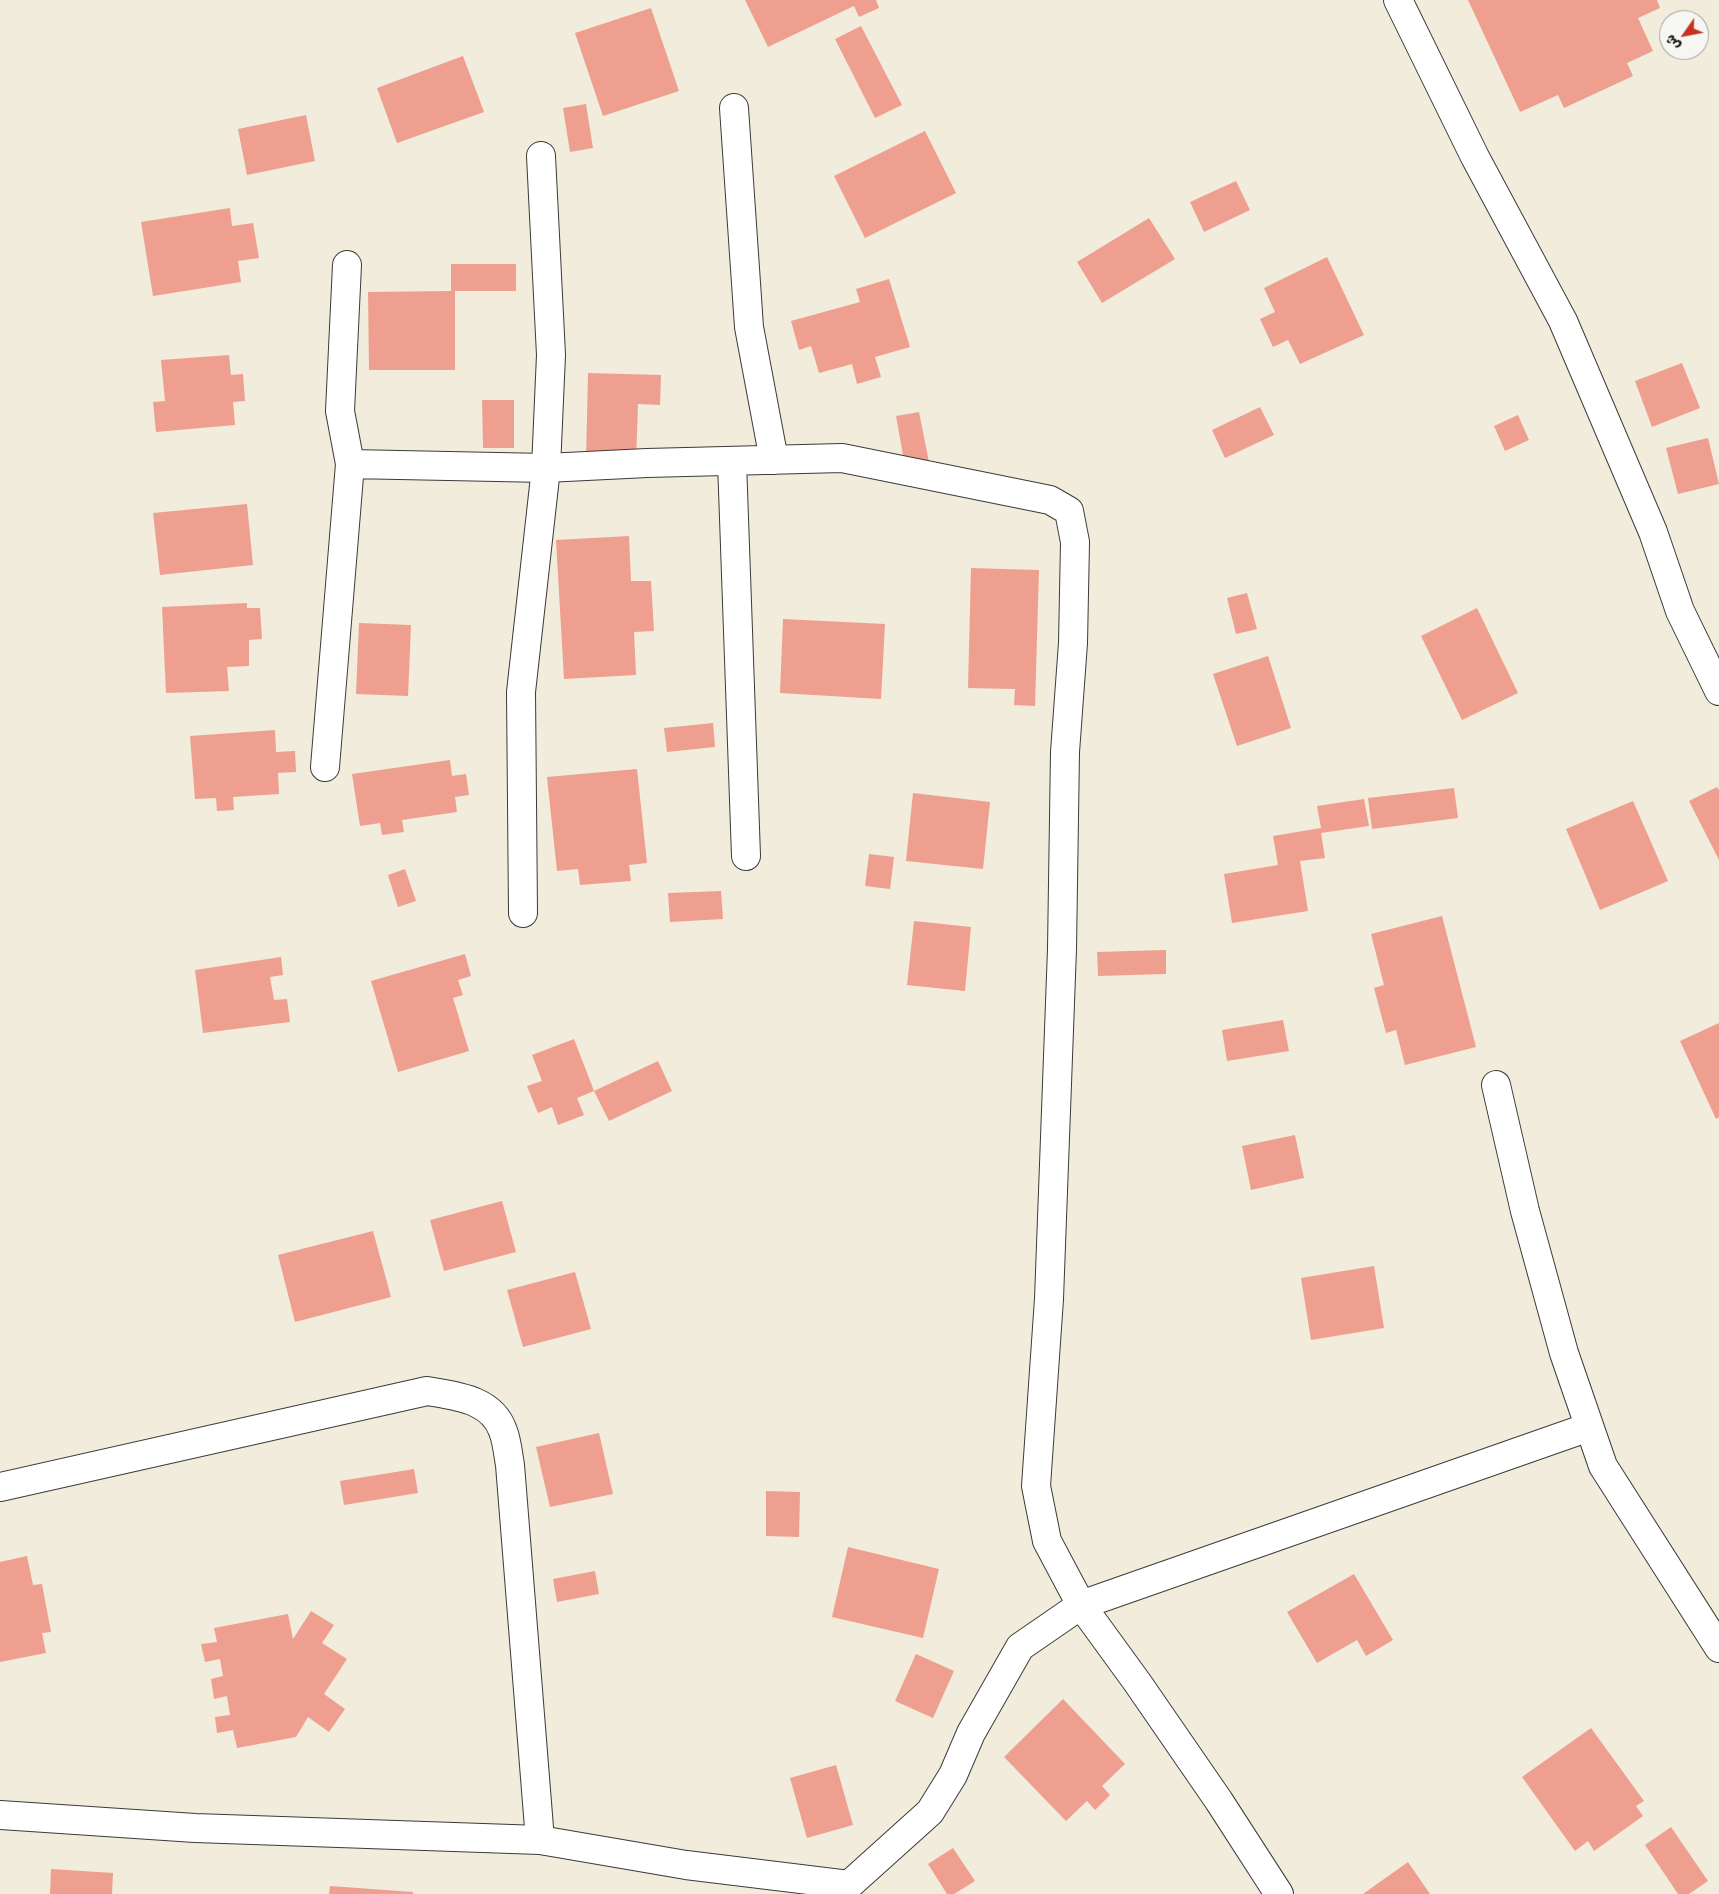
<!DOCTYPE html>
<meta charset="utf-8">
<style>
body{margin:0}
#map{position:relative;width:1719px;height:1894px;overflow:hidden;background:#f1ecdb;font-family:"Patrick Hand","Playpen Sans Arabic",sans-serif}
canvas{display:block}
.north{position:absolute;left:1659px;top:10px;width:50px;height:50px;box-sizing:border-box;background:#f6f6f2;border:1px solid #9f9f9c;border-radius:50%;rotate:237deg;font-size:14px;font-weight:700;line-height:20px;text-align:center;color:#1c1c1c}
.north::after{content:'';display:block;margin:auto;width:18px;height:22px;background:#c8321e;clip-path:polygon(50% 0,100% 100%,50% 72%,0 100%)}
</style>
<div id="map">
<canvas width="1719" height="1894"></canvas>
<div class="north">ش</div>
</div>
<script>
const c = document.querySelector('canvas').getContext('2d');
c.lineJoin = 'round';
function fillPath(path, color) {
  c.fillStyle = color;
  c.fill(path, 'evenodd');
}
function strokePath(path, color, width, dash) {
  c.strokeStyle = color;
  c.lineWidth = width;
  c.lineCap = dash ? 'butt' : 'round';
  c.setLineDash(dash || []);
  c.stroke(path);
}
const building = new Path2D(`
 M745 0H876L879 8 859 17 854 6 768 47Z
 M1468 0H1657L1660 8 1638 18 1653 51 1627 63 1633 76 1564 108 1558 95 1520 112Z
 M651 8 679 91 603 116 575 33Z
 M861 26 902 105 875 118 835 39Z
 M463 56 484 112 397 143 377 88Z
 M586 104 593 148 570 152 563 108Z
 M306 115 315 161 247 175 238 129Z
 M925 131 956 193 865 238 834 176Z
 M1236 181 1250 210 1204 232 1190 202Z
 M230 208 232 226 253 223 259 258 238 261 241 282 153 296 141 222Z
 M1149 218 1175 259 1102 303 1077 262Z
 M1327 257 1364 335 1300 364 1288 340 1273 347 1260 319 1275 312 1264 288Z
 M451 264H516V291H455V370H369L368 292 451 291Z
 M889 279 910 347 875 357 881 377 857 384 852 364 819 373 811 346 799 350 791 321 860 302 856 289Z
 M229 355 231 375 243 374 245 401 233 402 235 425 156 432 153 402 165 401 161 360Z
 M1682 363 1700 408 1652 427 1635 381Z
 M588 373 661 375 660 405 638 404 636 461 586 460Z
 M482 400H514V448H483Z
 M1260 407 1274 435 1225 458 1212 430Z
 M919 412 929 462 905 466 896 416Z
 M1518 415 1529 440 1505 451 1494 426Z
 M1708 438 1719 484 1678 494 1666 448Z
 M247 504 253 565 160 575 153 513Z
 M629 536 631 581H651L654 631 634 632 636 675 564 679 556 540Z
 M971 568 1039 570 1035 706 1014 705 1015 689 968 688Z
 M1247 593 1257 629 1236 634 1227 598Z
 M247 603V608H260L262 639 249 640V666L227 667 229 691 166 693 162 607Z
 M1477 608 1518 693 1462 720 1421 636Z
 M783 619 885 624 881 699 780 693Z
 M359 623 411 625 408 696 356 694Z
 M1268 656 1291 728 1237 746 1213 674Z
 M713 723 715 747 667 752 664 728Z
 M275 730 276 752 295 751 296 772 278 773 279 794 233 797 234 810 217 811 216 798 195 799 190 736Z
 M450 760 452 776 466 774 469 795 455 797 457 812 402 820 404 832 382 835 380 823 360 826 352 774Z
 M637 769 647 863 629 865 631 881 580 885 578 869 557 871 547 777Z
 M1717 787 1719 790V860L1689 801Z
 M1454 788 1458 818 1372 829 1368 798Z
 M913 793 990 802 983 869 906 861Z
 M1364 799 1369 826 1321 833 1325 858 1300 861 1308 911 1232 923 1224 874 1278 865 1273 836 1321 828 1317 806Z
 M1633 801 1668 881 1600 910 1566 829Z
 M869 854 894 857 890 889 865 886Z
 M405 869 416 901 398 907 388 875Z
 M721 891 723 919 670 922 668 893Z
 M1442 916 1476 1047 1405 1065 1396 1030 1386 1033 1374 988 1384 985 1371 934Z
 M914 921 971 927 965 991 907 985Z
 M1166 950V974L1098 976 1097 952Z
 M465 954 471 976 458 980 463 995 453 998 469 1051 398 1072 371 981Z
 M281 957 283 975 270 977 274 1000 287 999 290 1022 203 1033 195 970Z
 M1283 1020 1289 1051 1227 1061 1222 1030Z
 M1719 1023V1117L1716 1119 1680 1041Z
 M574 1039 594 1091 658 1061 672 1091 609 1121 594 1091 577 1098 584 1115 558 1125 552 1107 538 1113 527 1086 542 1081 532 1055Z
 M1295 1135 1304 1178 1251 1190 1242 1146Z
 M502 1201 516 1252 444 1271 430 1220Z
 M373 1231 391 1297 295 1322 278 1255Z
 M1374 1266 1384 1328 1311 1340 1301 1278Z
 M575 1272 591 1329 523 1347 507 1290Z
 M599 1433 613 1494 550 1507 536 1447Z
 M414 1469 418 1493 344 1505 340 1481Z
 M766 1491 800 1492 799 1537 766 1536Z
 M848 1547 939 1569 923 1638 832 1617Z
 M27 1556 33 1585 42 1584 51 1632 42 1633 46 1653 0 1662V1562Z
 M595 1571 599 1594 557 1602 553 1579Z
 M1354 1574 1393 1640 1366 1656 1357 1640 1317 1663 1287 1612Z
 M311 1611 334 1625 322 1643 347 1659 324 1694 345 1709 329 1732 308 1717 296 1737 237 1748 233 1730 217 1733 215 1717 230 1715 227 1696 214 1699 211 1679 223 1676 220 1659 205 1662 201 1644 217 1642 214 1628 288 1614 293 1639Z
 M916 1654 954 1671 933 1718 895 1701Z
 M1063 1699 1125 1764 1102 1786 1110 1795 1095 1810 1087 1801 1066 1821 1004 1757Z
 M1591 1728 1644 1801 1636 1806 1643 1816 1594 1851 1588 1841 1575 1851 1522 1777Z
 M836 1765 853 1825 807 1838 790 1778Z
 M1671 1827 1708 1881 1689 1894H1678L1645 1845Z
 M953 1848 975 1881 954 1894H947L928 1864Z
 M1408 1862 1430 1894H1363Z
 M51 1869 113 1873 112 1894H50Z
 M330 1886 413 1892V1894H329Z`);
const minor = new Path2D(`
 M1398 0 1475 157 1563 321 1653 532 1680 611 1719 691
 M734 108 749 327 774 460
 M732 462 746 856
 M350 464 546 468 647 463 842 458 1050 500 1069 511 1075 542 1073 643 1065 752 1062 949 1049 1299 1036 1486 1047 1541 1081 1605 1137 1682 1219 1801 1279 1894
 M325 767 350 464 340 411 347 265
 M523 913 521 692 546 468 551 355 541 156
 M1496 1085 1525 1211 1564 1353 1603 1466 1719 1648
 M0 1487 427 1391C456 1396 492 1399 503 1431 507 1441 508 1454 510 1465L540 1840
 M0 1815 195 1828 540 1840 686 1865 849 1885 930 1812 953 1775 971 1733 1020 1647 1081 1605 1589 1427`);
fillPath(building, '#ef9f8f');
strokePath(minor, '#3c3b39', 30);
strokePath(minor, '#fff', 28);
</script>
